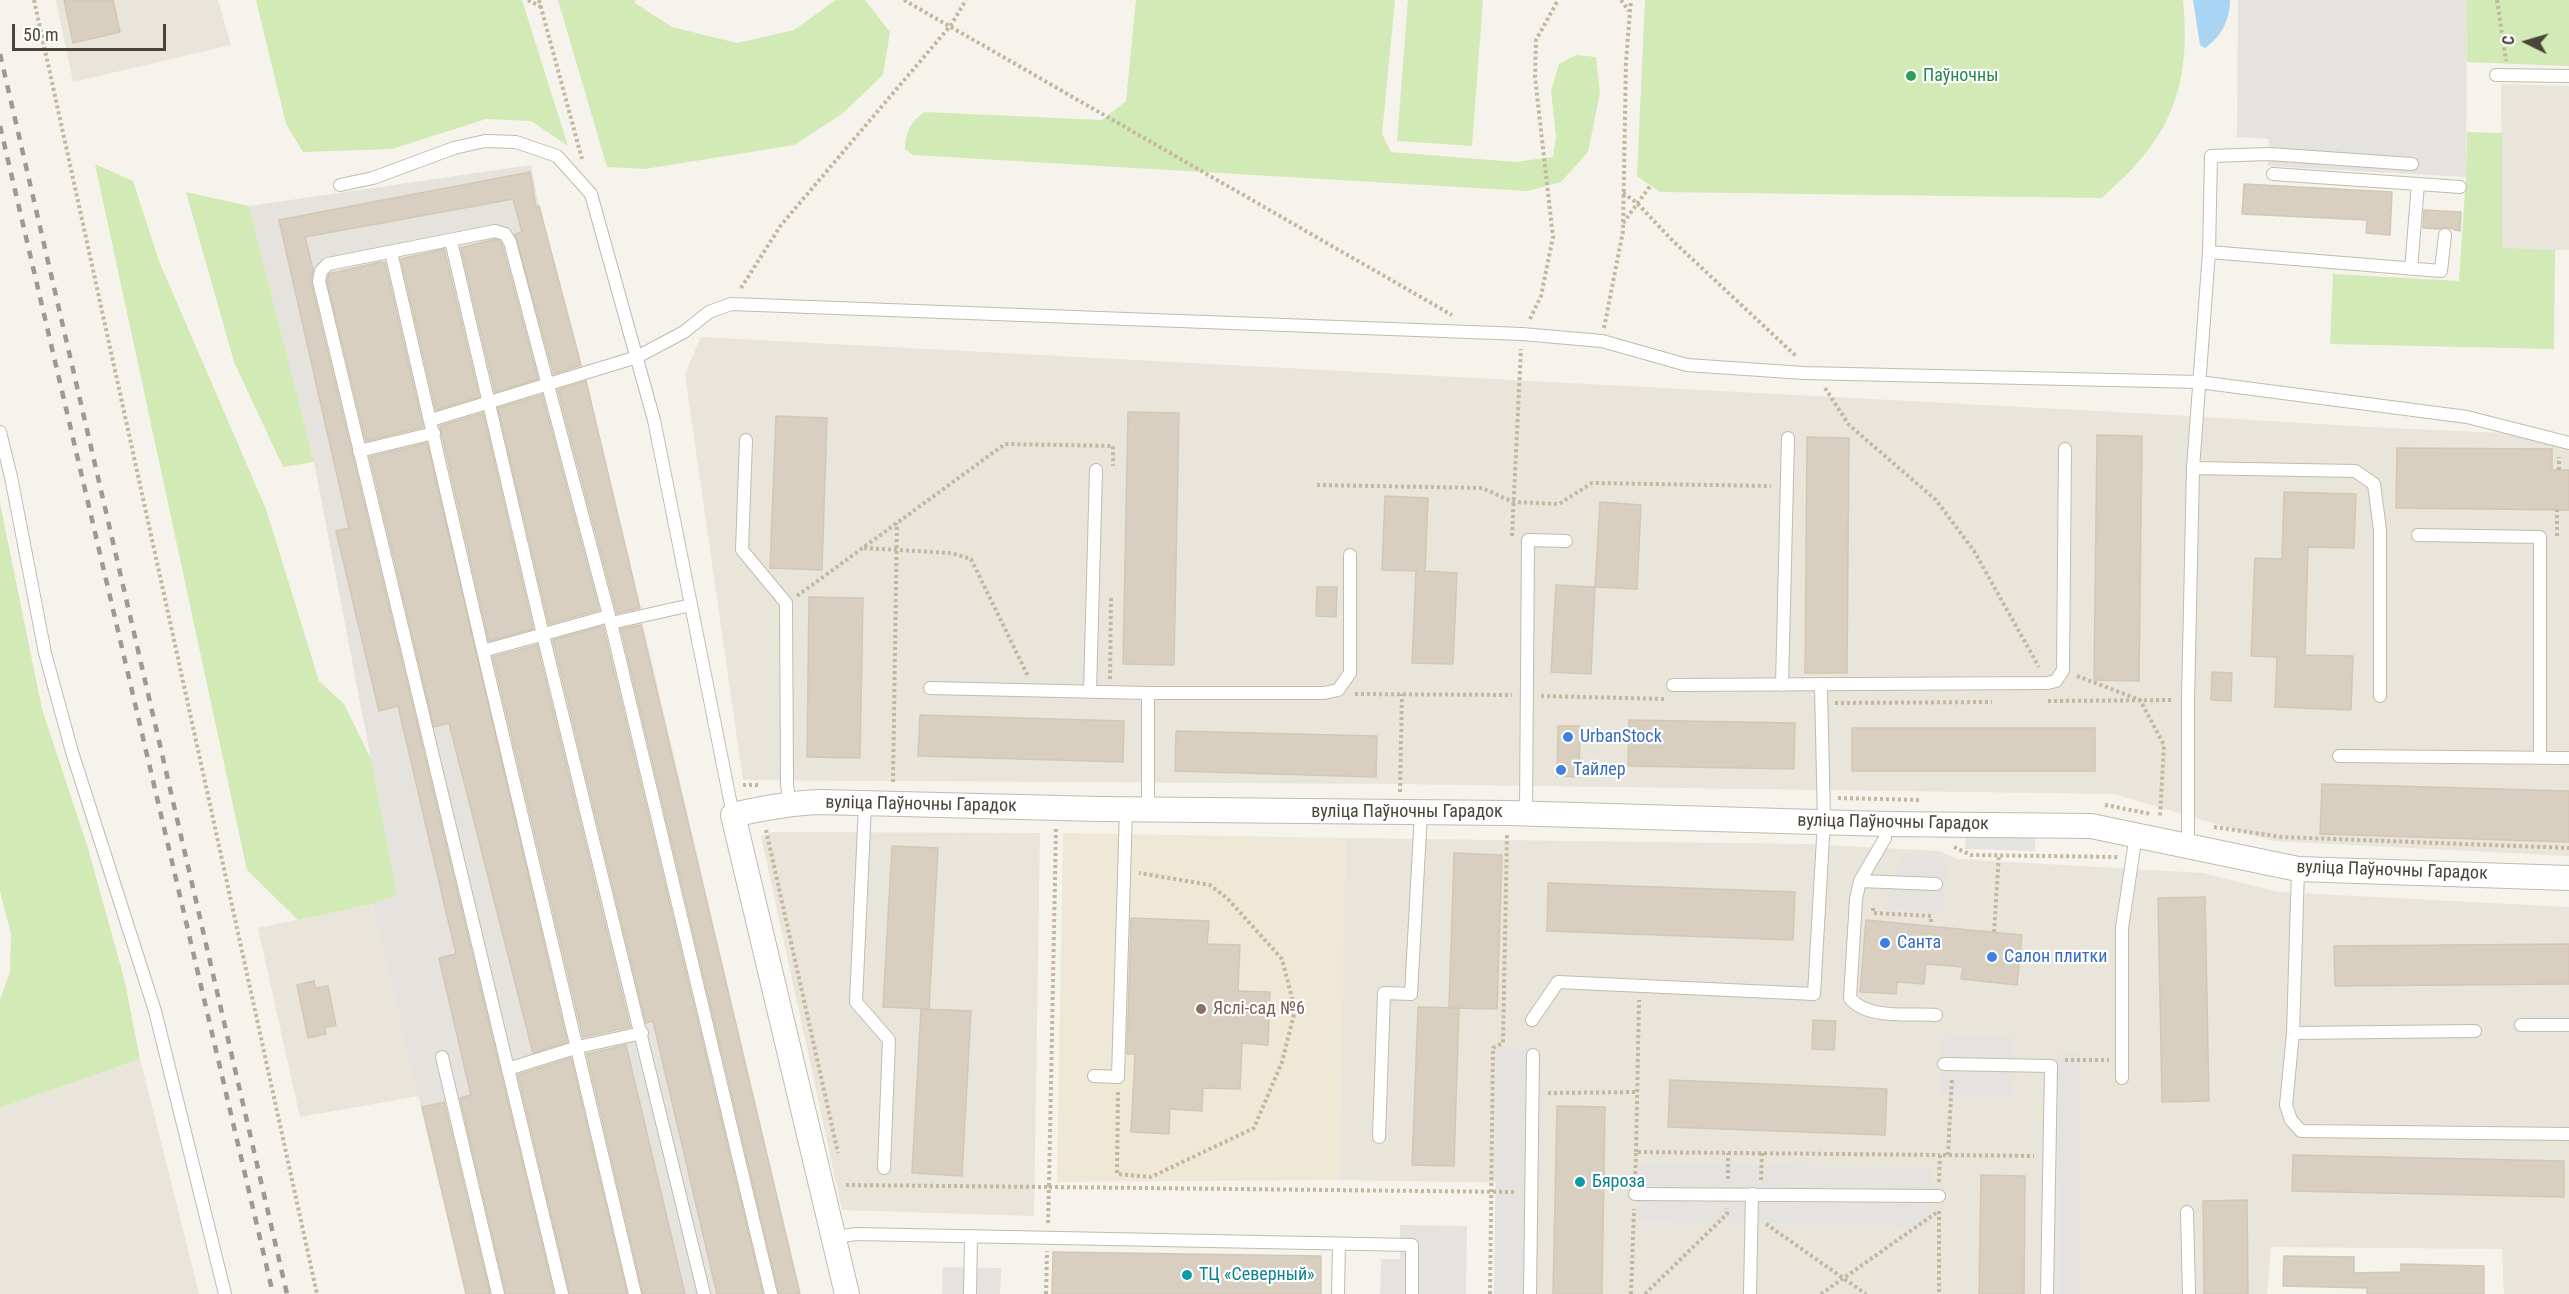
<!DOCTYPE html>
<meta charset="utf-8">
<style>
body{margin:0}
#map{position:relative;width:2569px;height:1294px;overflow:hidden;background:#f6f3ec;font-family:"Roboto Condensed",sans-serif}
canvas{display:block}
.north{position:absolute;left:2497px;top:12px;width:60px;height:60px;-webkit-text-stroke:4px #fff;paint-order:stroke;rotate:275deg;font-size:16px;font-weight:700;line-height:24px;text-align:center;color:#4b4439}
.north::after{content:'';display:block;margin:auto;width:21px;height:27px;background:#4b4439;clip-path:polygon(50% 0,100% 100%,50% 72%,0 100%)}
.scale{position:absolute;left:12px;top:24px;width:154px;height:27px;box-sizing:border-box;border:3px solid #4b4439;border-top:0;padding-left:8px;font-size:18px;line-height:21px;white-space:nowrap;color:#4b4439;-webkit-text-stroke:4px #fff;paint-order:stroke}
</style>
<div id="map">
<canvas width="2569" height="1294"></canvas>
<div class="north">С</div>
<div class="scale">50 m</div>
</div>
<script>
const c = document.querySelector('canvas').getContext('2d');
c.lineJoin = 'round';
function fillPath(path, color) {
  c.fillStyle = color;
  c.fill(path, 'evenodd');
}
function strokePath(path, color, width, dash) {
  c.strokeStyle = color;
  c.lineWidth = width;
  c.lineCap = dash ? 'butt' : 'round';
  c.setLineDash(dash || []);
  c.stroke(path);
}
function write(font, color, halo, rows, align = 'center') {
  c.font = font + ' "Roboto Condensed",sans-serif';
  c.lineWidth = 4.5;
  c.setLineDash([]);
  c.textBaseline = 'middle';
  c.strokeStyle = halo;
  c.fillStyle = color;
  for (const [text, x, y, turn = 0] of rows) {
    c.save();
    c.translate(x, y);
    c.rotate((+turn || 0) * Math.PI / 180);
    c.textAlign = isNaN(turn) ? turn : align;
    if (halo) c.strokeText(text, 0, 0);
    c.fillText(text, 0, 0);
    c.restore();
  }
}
const residential = new Path2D(`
 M56 0H218L231 45 73 82Z
 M2501 84 2569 86V250L2502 249Z
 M701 337 2154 414 2368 427 2569 436V856L2273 841 2114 794 1393 784 743 780 685 374Z
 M773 832 1040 833 1034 1216 842 1210 761 836Z
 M1345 838 1805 844 1940 851 1958 859 2203 873 2278 892 2569 907V1294H2504L2502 1249 2271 1247 2267 1294H1519L1521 1183 1339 1180Z
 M372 904 419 1096 300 1117 258 928Z
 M140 1059 199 1294H0V1108Z`);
const industrial = new Path2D(`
 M531 165 539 207 586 381 800 1294H466L372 904 397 895 314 462 249 206Z`);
const education = new Path2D(`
 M1063 833 1345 838 1339 1180 1057 1182Z`);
const green = new Path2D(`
 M256 0H522L568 146 531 121 486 119 392 149 303 152 286 124Z
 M558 0H635V3L672 27 737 43 794 30 836 0H865L890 32 883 75 842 114 794 145 645 169 607 167Z
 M1136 0H1395L1382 134 1391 152 1515 162 1553 157 1556 137 1551 91 1559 64 1576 55 1596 57 1600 93 1588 152 1561 182 1527 191 913 155 905 149C906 131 910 122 925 112L1102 120 1126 101Z
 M1408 0H1483L1472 146 1397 141Z
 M1645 0H2183C2189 57 2182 110 2144 155 2132 171 2116 184 2102 198L1660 192 1637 176Z
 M2467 0H2569V66L2467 62Z
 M2467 132 2502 133V248L2555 250 2554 349 2330 344 2333 274 2459 281 2466 177Z
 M95 164 133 181 159 261 266 509 319 681 344 704 371 759 397 895 372 904 298 920 247 870Z
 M186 192 249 206 314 462 283 467 234 362Z
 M0 503 42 709 88 848 125 982 140 1059 0 1108V1000L10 972 11 934 0 891Z`);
const parking = new Path2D(`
 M2238 0H2467L2466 177 2268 166 2269 139 2237 137Z
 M1966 833 2035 835V851L1965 849Z
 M1904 854 1941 857 1947 864 1944 912 1884 909 1897 864Z
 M1942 1034 2014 1037 2012 1098 1940 1095Z
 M1497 1050H1541L1539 1294H1494Z
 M2058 1053H2080V1294H2058Z
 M1640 1163 1932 1168 1931 1227 1638 1221Z
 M1400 1225 1467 1226 1466 1294H1380L1381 1259H1400Z
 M943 1267 1001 1268 1000 1294H942Z`);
const water = new Path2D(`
 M2193 0H2230C2230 20 2221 37 2205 48L2200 45Z`);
const building = new Path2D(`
 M64 0H113L120 32 73 43Z
 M530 172 536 207 539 206 581 365 554 374 515 234 522 232 513 199 305 237 313 270 311 283 554 1294H506L460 1098 471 1095 439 958 456 954 398 706 379 711 336 531 349 528 279 220Z
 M2244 184 2392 192 2390 235 2366 233 2367 220 2242 214Z
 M2424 210 2461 212 2460 231 2445 227 2439 229 2423 228Z
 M495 239 500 241 502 245 538 379 495 392 461 248Z
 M444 249 479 397 436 410 401 259Z
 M380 262 385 263 423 427 366 441 327 281 329 274Z
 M586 381 640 608 617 613 558 390Z
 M542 395 599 610 549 624 498 408Z
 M1128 412 1179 413 1174 665 1123 664Z
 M483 413 533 629 489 641 440 426Z
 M776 416 827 418 822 570 770 568Z
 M2097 435 2142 436 2139 681 2094 680Z
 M1807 437 1849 438 1847 673H1805Z
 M427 443 567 1042 533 1053 449 723 434 727 370 457Z
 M2397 448 2552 449V470H2569V510L2396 508Z
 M2284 492 2356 494 2354 548 2308 547 2305 655 2353 656 2351 710 2275 707 2277 657 2251 656 2255 558 2282 559Z
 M1385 496 1428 498 1425 571 1457 573 1453 664 1412 663 1416 571 1382 570Z
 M1600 502 1641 505 1637 589 1595 587Z
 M1556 585 1595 587 1591 674 1551 672Z
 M1317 587H1337L1336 617 1316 616Z
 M809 597 863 598 860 758 807 757Z
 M641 625 800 1294H779L621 629Z
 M603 626 763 1294H717L653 1021 646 1023 553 640Z
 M537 645 630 1027 583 1037 493 657Z
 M2212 672 2232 673 2231 701 2211 700Z
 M920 715 1124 721 1123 762 918 756Z
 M1629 720 1795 723 1794 769 1628 766Z
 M1558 726H1580L1579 777 1557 776Z
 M1852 728H2095V771H1852Z
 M1176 731 1377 736 1376 777 1175 771Z
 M2322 784 2569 791V842L2320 834Z
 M892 846 938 848 929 1009 883 1007Z
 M1454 853 1502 855 1497 1009 1449 1008Z
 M1548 883 1795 892 1793 940 1547 931Z
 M2205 897 2209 1101 2162 1102 2158 898Z
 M1131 918 1209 921 1207 944 1240 945 1238 991 1270 992 1268 1045 1242 1043 1240 1089 1203 1088 1202 1111 1170 1109 1169 1134 1131 1132 1135 1054H1127Z
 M1866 920 2022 935 2017 985 1961 979 1963 967 1926 964 1924 984 1897 982 1896 994 1860 992Z
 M2569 944V984L2335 986 2334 946Z
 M314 981 315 988 328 986 336 1025 324 1028 326 1034 308 1038 297 985Z
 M1418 1007 1459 1008 1454 1166 1412 1165Z
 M921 1009 971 1011 962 1176 912 1173Z
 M1813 1020 1836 1021 1834 1050 1812 1049Z
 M626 1045 685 1294H643L587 1054Z
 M571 1058 627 1294H570L518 1075Z
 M1670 1080 1887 1089 1885 1135 1668 1127Z
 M444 1102 490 1294H466L422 1107Z
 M1557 1106 1605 1107 1602 1294H1553Z
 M2293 1155 2564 1161V1197L2292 1191Z
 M1981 1175 2025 1176 2024 1294H1979Z
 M2247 1200 2248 1294H2204L2203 1201Z
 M1053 1252 1321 1256V1294H1052Z
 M2284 1256 2354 1257V1273L2401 1272V1264L2484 1266V1294H2367V1288L2283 1286Z`);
const path = new Path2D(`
 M34 0 317 1294
 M528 0 541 7
 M539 0 582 159
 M904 0 1452 315
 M1621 0 1629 11
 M2497 0 2506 61
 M1623 193 1637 203 1673 241 1796 356
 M1623 223 1651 185
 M741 288 781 225 951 25 966 0
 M1530 319 1541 296 1553 237 1535 77 1536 40 1558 0
 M1604 328 1623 231 1626 61 1631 0
 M1825 388 1849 425 1936 500 1974 551 2039 667
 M2559 470V457
 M1317 485 1482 488 1513 502 1559 504 1592 483 1771 486
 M1512 536 1521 349
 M2557 536V510
 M864 548 951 553 971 559 1028 676
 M797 596 1005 444 1113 446V466
 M2077 676 2140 700 2164 745 2160 816
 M1110 679 1111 596
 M1355 694 1512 695
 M1541 696 1665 699
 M2048 701 2172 700
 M1835 703 1992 702
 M893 782 897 523
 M743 785H760
 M1400 792 1402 694
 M1838 798 1921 800
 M2105 805 2151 814
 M2214 827 2282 837 2569 848
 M766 830 838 1153
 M1954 847 1971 855 2119 857
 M1873 908V913L1931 916V924
 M1994 932 1999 854
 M2065 1060H2109
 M1118 1092 1117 1174 1151 1177 1254 1128 1282 1062 1295 1010 1282 959 1227 898 1210 885 1139 873
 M1548 1093 1637 1092
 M1636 1152 1639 1000
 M1948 1155 1952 1078
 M1728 1179V1153
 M1635 1180 1636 1152 1940 1155
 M1761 1180 1762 1153
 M1939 1182 1940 1155 2034 1156
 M846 1185 1049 1187 1056 827
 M1939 1211V1294
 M1048 1223 1049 1187 1516 1192
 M1766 1224 1866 1294
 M1046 1294 1047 1251
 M1490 1294 1493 1048 1503 1043 1507 834
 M1631 1294 1634 1209
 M1645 1294 1727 1214V1208
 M1821 1294 1936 1213`);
const service = new Path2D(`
 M2496 75 2569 76
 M2273 174 2418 184 2411 269
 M2418 184 2460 187
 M340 185 373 178 454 148 485 141 516 142 557 156 591 194 654 420 733 815
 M451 241 543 635 704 1294
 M391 252 483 651 635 1294
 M2209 252 2211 156 2269 154 2412 164
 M431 420 637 357 684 332 709 312 731 304 1522 334 1602 341 1687 365 1804 373 2199 382 2467 417 2569 443
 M0 432 11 477 45 653 72 752 155 1011 225 1294
 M746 440 742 550 786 603 787 784 789 803
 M359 451 434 433
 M2193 468 2355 471 2374 484 2380 530V696
 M2418 535 2540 537V757
 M611 623 691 605
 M483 651 609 616
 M1673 685 2048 683 2056 681 2063 670 2065 449
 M1782 685 1788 438
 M930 688 1148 693H1324L1338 690 1350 673V555
 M1090 692 1096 470
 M2339 756 2569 758
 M865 804 856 1002 889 1040 884 1168
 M1148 810V693
 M1526 813 1528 540 1566 541
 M1885 824V838L1860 881 1936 884
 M2188 846V700L2193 468 2209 252 2441 271 2445 235
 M2298 869 2293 1033 2286 1105 2291 1120 2301 1131 2569 1134
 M1860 881 1856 899 1850 998C1867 1020 1911 1013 1936 1015
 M1532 1020 1558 982 1814 994 1824 821 1821 686
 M2521 1025H2569
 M2293 1033 2475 1031
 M442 1057 498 1294
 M1944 1064 2051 1066 2047 1294
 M508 1069 578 1047 642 1033
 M1094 1076 1118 1077 1126 809
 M2122 1078V928L2136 834
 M1379 1137 1384 993 1411 994 1421 813
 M1635 1194 1939 1196
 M2187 1212 2189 1294
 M833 1237 857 1234 1412 1245V1294
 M562 1294 319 281 321 271 328 264 495 231 505 234 510 242 611 623 771 1294
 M970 1294 971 1237
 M1338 1294 1339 1244
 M1530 1294 1533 1055
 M1750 1294 1752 1194`);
const minor = new Path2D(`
 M847 1294 733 815C763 808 790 803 820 802L1100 809 1508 813 1885 824 2091 826 2298 869 2569 878`);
const rail = new Path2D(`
 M0 54 287 1294
 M0 126 273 1294`);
const markers = [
 [1911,76,6,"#2e9e5b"],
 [1568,737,6,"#3f7fe0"],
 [1561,770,6,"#3f7fe0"],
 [1885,943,6,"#3f7fe0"],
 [1992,957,6,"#3f7fe0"],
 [1201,1009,6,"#8d6e63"],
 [1580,1182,6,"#0f9aa8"],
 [1187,1275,6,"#0f9aa8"]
];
const leisureNames = [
 ["Паўночны",1923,76]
];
const shopNames = [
 ["UrbanStock",1580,737],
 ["Тайлер",1573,770],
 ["Санта",1897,943],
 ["Салон плитки",2004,957]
];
const streetNames = [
 ["вуліца Паўночны Гарадок",921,805,1],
 ["вуліца Паўночны Гарадок",1407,812],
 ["вуліца Паўночны Гарадок",1893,823,1],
 ["вуліца Паўночны Гарадок",2392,871,2]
];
const educationNames = [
 ["Яслі-сад №6",1213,1009]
];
const cultureNames = [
 ["Бяроза",1592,1182],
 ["ТЦ «Северный»",1199,1275]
];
fillPath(residential, '#eae5da');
fillPath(industrial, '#e6e2dd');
fillPath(education, '#efe8d6');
fillPath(green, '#d2eab5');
fillPath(parking, '#e5e3e0');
fillPath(water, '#a9d4f2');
fillPath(building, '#d8cfc1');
strokePath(building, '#d3c7b4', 1.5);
strokePath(service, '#c2bbae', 14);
strokePath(minor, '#c2bbae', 26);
strokePath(path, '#c4b79f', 4, [3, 3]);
strokePath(service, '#fff', 12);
strokePath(minor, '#fff', 24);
strokePath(rail, '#9a9a9a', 4.5, [8, 8]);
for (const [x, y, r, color] of markers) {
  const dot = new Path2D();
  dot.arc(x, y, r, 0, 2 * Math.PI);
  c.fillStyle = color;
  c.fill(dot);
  strokePath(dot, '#fff', 2);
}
write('18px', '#27864d', '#fff', leisureNames, 'left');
write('18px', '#366cbe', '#fff', shopNames, 'left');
write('18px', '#4b4439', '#fff', streetNames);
write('18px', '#785e54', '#fff', educationNames, 'left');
write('18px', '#0d838f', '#fff', cultureNames, 'left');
</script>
